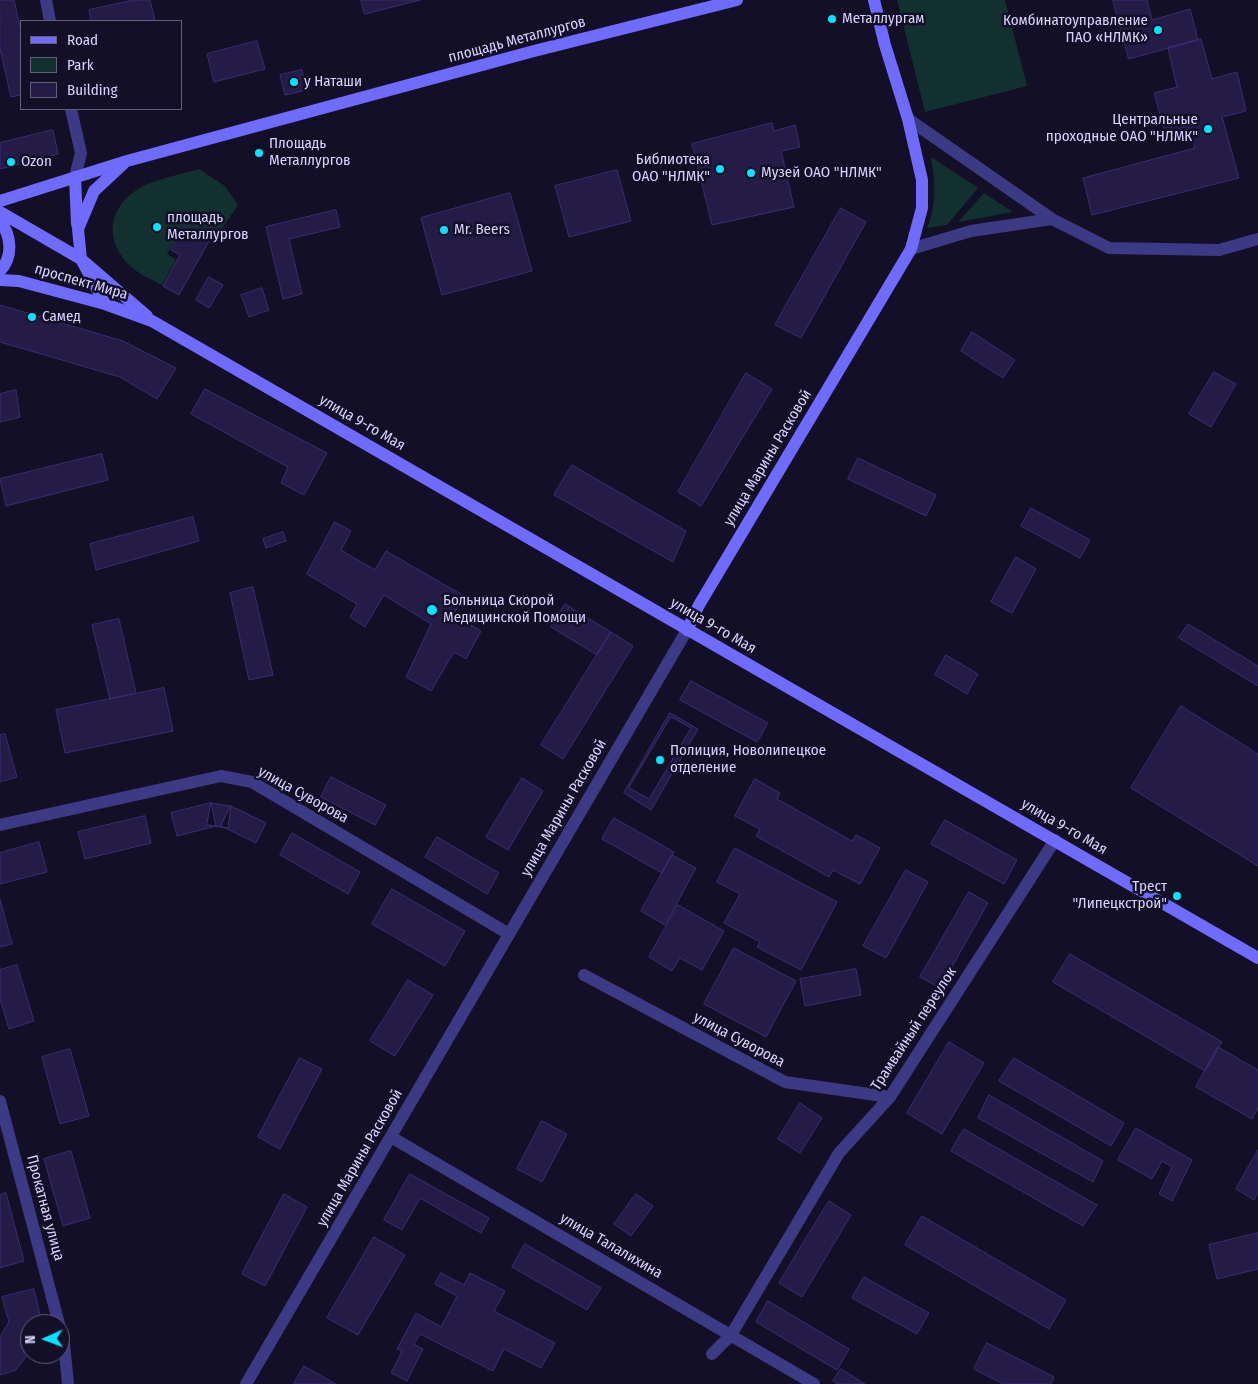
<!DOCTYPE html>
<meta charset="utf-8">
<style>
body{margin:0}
#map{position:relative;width:1258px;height:1384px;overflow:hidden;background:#130f26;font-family:"Fira Sans Condensed",sans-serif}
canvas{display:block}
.legend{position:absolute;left:20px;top:20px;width:162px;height:90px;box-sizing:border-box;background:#130f26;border:1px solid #625e7d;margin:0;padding:6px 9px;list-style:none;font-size:15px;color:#d9d4ff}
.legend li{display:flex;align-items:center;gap:10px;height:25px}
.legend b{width:25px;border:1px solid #625e7d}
.north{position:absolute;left:20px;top:1314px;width:50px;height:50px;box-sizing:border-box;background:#130f26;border:1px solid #625e7d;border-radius:50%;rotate:268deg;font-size:14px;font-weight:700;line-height:20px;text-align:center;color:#d9d4ff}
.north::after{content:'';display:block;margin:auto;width:18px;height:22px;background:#00e5ff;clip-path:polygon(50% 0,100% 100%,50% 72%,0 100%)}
</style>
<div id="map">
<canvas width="1258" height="1384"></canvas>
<ul class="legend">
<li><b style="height:6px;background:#6f6bff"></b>Road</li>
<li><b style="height:14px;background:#12302f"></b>Park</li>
<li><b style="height:14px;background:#241b47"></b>Building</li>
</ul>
<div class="north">N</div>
</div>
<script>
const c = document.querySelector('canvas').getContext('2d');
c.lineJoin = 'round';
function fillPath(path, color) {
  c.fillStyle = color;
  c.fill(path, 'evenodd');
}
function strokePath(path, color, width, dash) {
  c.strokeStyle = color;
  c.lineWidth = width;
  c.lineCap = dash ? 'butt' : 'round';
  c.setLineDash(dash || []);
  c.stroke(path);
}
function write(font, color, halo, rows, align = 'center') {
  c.font = font + ' "Fira Sans Condensed",sans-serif';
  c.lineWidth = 5;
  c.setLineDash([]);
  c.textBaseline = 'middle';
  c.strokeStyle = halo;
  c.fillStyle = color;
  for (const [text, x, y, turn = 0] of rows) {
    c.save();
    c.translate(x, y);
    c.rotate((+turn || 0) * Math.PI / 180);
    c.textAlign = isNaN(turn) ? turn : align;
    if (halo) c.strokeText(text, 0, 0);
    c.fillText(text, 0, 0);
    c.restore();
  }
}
const green = new Path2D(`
 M897 0H1005L1027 86 925 112Z
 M931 157 978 188 947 225 927 228C937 205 935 182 931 157Z
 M199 169 225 186 238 205 213 242 183 226 167 254 176 260 162 285C151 279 138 274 129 265 103 238 109 206 140 188 157 178 180 175 199 169Z
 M984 193 1013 212 958 222Z`);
const building = new Path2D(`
 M0 0H14L21 31V95L11 97 0 49Z
 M134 0H150L155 21H91L89 10Z
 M361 0H420L365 14Z
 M1113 0H1147L1152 20 1190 9 1198 40 1129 59Z
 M1201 39 1212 79 1237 72 1246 111 1222 117 1239 178 1092 215 1083 178 1195 148 1188 126 1165 133 1154 93 1177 87 1168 48Z
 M257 41 265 69 214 82 207 54Z
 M302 70 307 90 285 95 280 75Z
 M772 123 774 131 795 125 800 147 781 151 794 207 712 225 692 144Z
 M53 130 58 154 0 169V143Z
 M617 170 631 221 569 237 555 186Z
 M510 193 532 271 442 295 421 218Z
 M841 208 866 222 801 338 775 325Z
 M336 210 340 227 289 239 302 294 283 299 266 227Z
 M184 227 209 241 179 295 163 286 180 255 171 250Z
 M209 277 223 285 209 308 196 300Z
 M262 288 269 310 249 317 241 295Z
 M0 305 123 341 176 368 157 399 120 377 0 342Z
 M972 332 1015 360 1003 378 961 351Z
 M1214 372 1236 384 1211 427 1189 414Z
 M746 373 772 389 701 506 678 492Z
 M205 389 327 453 304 495 281 483 288 467 191 414Z
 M16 390 20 417 0 422V394Z
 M102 454 108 480 6 506 0 479Z
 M858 458 936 495 926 516 848 479Z
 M572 465 686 531 673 562 554 495Z
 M1031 508 1090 540 1080 558 1021 526Z
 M193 517 199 541 96 570 90 544Z
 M335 522 351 531 341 550 375 570 386 551 464 596 453 615 481 631 466 659 454 652 431 691 406 677 431 624 384 595 365 627 350 617 357 604 307 574Z
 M283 532 286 541 266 548 263 539Z
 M1016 557 1036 569 1012 613 991 602Z
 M253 587 273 675 249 680 230 593Z
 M565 604 611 632 597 655 551 627Z
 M119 619 136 693 110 699 92 625Z
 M1188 624 1258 666V686L1179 638Z
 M611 632 633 646 563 759 541 745Z
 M946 655 978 674 967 694 935 675Z
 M691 681 768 723 757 742 680 700Z
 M164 688 173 731 65 753 56 710Z
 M1181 706 1258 754V866L1131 788Z
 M670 713 698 729 651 810 624 793Z
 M671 717 691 728 649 799 629 788Z
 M5 734 17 777 0 782V735Z
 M331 777 386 805 375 825 321 797Z
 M522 778 543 791 508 850 486 837Z
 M755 779 780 793 777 799 852 841 856 835 880 848 860 884 833 870 829 877 756 836 760 829 735 816Z
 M211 803 216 826 177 836 171 813Z
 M211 803 231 806 228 828 207 825Z
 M231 806 266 823 256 843 221 826Z
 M145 816 151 843 85 859 78 832Z
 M614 818 674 852 662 873 602 839Z
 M945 820 1017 860 1004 884 931 844Z
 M292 833 360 872 348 894 280 855Z
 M437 837 499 873 487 894 425 857Z
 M39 842 47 872 0 884V853Z
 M735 848 837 902 801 970 757 947 760 942 724 923 740 894 717 882Z
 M672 855 696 868 665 925 641 911Z
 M906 870 928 882 886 958 863 946Z
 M392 889 465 931 445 966 372 924Z
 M969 892 988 903 940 988 920 977Z
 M0 899 12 944 0 947Z
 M678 905 724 931 702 970 680 958 672 971 649 957Z
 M734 948 796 981 766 1037 704 1004Z
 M1070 954 1222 1042 1205 1071 1053 982Z
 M17 965 34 1021 9 1029 0 999V970Z
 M856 969 861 995 805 1006 800 979Z
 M408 980 433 995 395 1056 370 1041Z
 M949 1042 984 1063 942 1134 907 1113Z
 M1218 1047 1258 1070V1108L1252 1119 1196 1087Z
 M70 1049 89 1116 60 1124 42 1057Z
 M300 1058 322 1069 280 1149 258 1137Z
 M1014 1058 1124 1123 1111 1146 999 1081Z
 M989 1095 1103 1161 1093 1182 978 1118Z
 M800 1103 822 1118 800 1153 778 1139Z
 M542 1121 567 1134 542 1182 517 1169Z
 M1136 1128 1192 1160 1172 1201 1159 1194 1172 1167 1162 1161 1152 1179 1118 1160Z
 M964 1129 1097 1205 1083 1226 951 1151Z
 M1258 1150V1192L1254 1200 1236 1189Z
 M71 1151 90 1218 63 1226 44 1159Z
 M410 1174 489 1218 481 1233 420 1198 402 1230 384 1220Z
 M6 1193 24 1261 0 1268V1195Z
 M284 1194 307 1207 265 1286 242 1274Z
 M636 1194 653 1206 631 1236 614 1224Z
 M829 1201 851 1215 802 1297 779 1283Z
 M922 1216 1066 1300 1049 1329 905 1245Z
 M1258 1233V1269L1217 1279 1209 1245Z
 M374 1237 405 1255 358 1335 327 1318Z
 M525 1244 601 1288 587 1310 512 1267Z
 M441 1273 464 1285 470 1273 505 1291 494 1311 555 1343 541 1368 504 1349 493 1371 420 1334 414 1344 423 1349 407 1381 391 1373 402 1351 397 1349 416 1313 441 1327 457 1296 435 1284Z
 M864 1277 929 1313 917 1334 852 1298Z
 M34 1289 42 1324H30V1351L16 1370 0 1375V1337L9 1322 2 1297Z
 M768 1301 849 1349 837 1370 756 1322Z
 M987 1343 1054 1377 1051 1384H1003L974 1369Z
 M304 1366 336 1384H294Z
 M841 1369 865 1384H838L833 1381Z`);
const minor = new Path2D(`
 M1219 250 1258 239
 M0 825 221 776 252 782 509 934
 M584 975 785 1082 890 1097
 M0 1101 59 1324
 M391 1137 814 1384
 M60 1329 64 1343 68 1384
 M712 1354 731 1335 839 1153 890 1097 1055 840`);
const tertiary = new Path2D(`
 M46 0 50 21
 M71 109 81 153 75 177
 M908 119 1052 219 1109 248 1219 250
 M911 249 971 231 1052 219
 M246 1384 687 630`);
const secondary = new Path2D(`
 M75 177 77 224
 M0 201 127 161 534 51 737 0
 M0 212 81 259 147 316
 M0 221C12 236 13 257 0 271
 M0 280 19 281 105 304 152 321 1258 958
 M105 304 81 259 78 229 94 191 123 164
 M687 630 699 605 911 249 922 208V180L908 119 885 45 874 0`);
const markers = [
 [832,19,5,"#00e5ff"],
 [1158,30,5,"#00e5ff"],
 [294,82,5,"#00e5ff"],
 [1208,129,5,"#00e5ff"],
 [259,153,5,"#00e5ff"],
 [11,162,5,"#00e5ff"],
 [720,169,5,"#00e5ff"],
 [751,173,5,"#00e5ff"],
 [157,227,5,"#00e5ff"],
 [444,230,5,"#00e5ff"],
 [32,317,5,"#00e5ff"],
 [432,610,6,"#00e5ff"],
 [660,760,5,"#00e5ff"],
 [1177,896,5,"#00e5ff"]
];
const poiNames = [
 ["Металлургам",842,19],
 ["Комбинатоуправление",1148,21,"right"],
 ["ПАО «НЛМК»",1148,38,"right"],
 ["у Наташи",304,82],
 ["Центральные",1198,120,"right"],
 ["проходные ОАО \"НЛМК\"",1198,137,"right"],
 ["Площадь",269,144],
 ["Металлургов",269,161],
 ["Библиотека",710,160,"right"],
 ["ОАО \"НЛМК\"",710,177,"right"],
 ["Ozon",21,162],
 ["Музей ОАО \"НЛМК\"",761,173],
 ["площадь",167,218],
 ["Металлургов",167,235],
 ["Mr. Beers",454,230],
 ["Самед",42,317],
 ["Больница Скорой",443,601],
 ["Медицинской Помощи",443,618],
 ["Полиция, Новолипецкое",670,751],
 ["отделение",670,768],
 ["Трест",1167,887,"right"],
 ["\"Липецкстрой\"",1167,904,"right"]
];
const streetNames = [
 ["площадь Металлургов",517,40,-15],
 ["проспект Мира",81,282,16],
 ["улица 9-го Мая",362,423,30],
 ["улица Марины Расковой",768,458,-59],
 ["улица 9-го Мая",713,626,30],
 ["улица Суворова",303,795,29],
 ["улица Марины Расковой",564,808,-60],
 ["улица 9-го Мая",1064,827,30],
 ["Трамвайный переулок",914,1029,-57],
 ["улица Суворова",739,1040,28],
 ["улица Марины Расковой",360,1158,-60],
 ["Прокатная улица",45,1208,75],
 ["улица Талалихина",611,1246,30]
];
fillPath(green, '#12302f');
fillPath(building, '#241b47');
strokePath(building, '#3b2d73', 1);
strokePath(minor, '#3d3a85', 12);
strokePath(tertiary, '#3d3a85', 12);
strokePath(secondary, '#6f6bff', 12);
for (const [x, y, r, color] of markers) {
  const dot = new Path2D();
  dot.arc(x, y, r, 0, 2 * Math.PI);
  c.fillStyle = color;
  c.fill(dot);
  strokePath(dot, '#130f26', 2);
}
write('15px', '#d9d4ff', '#130f26', poiNames, 'left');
write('15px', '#d9d4ff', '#130f26', streetNames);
</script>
